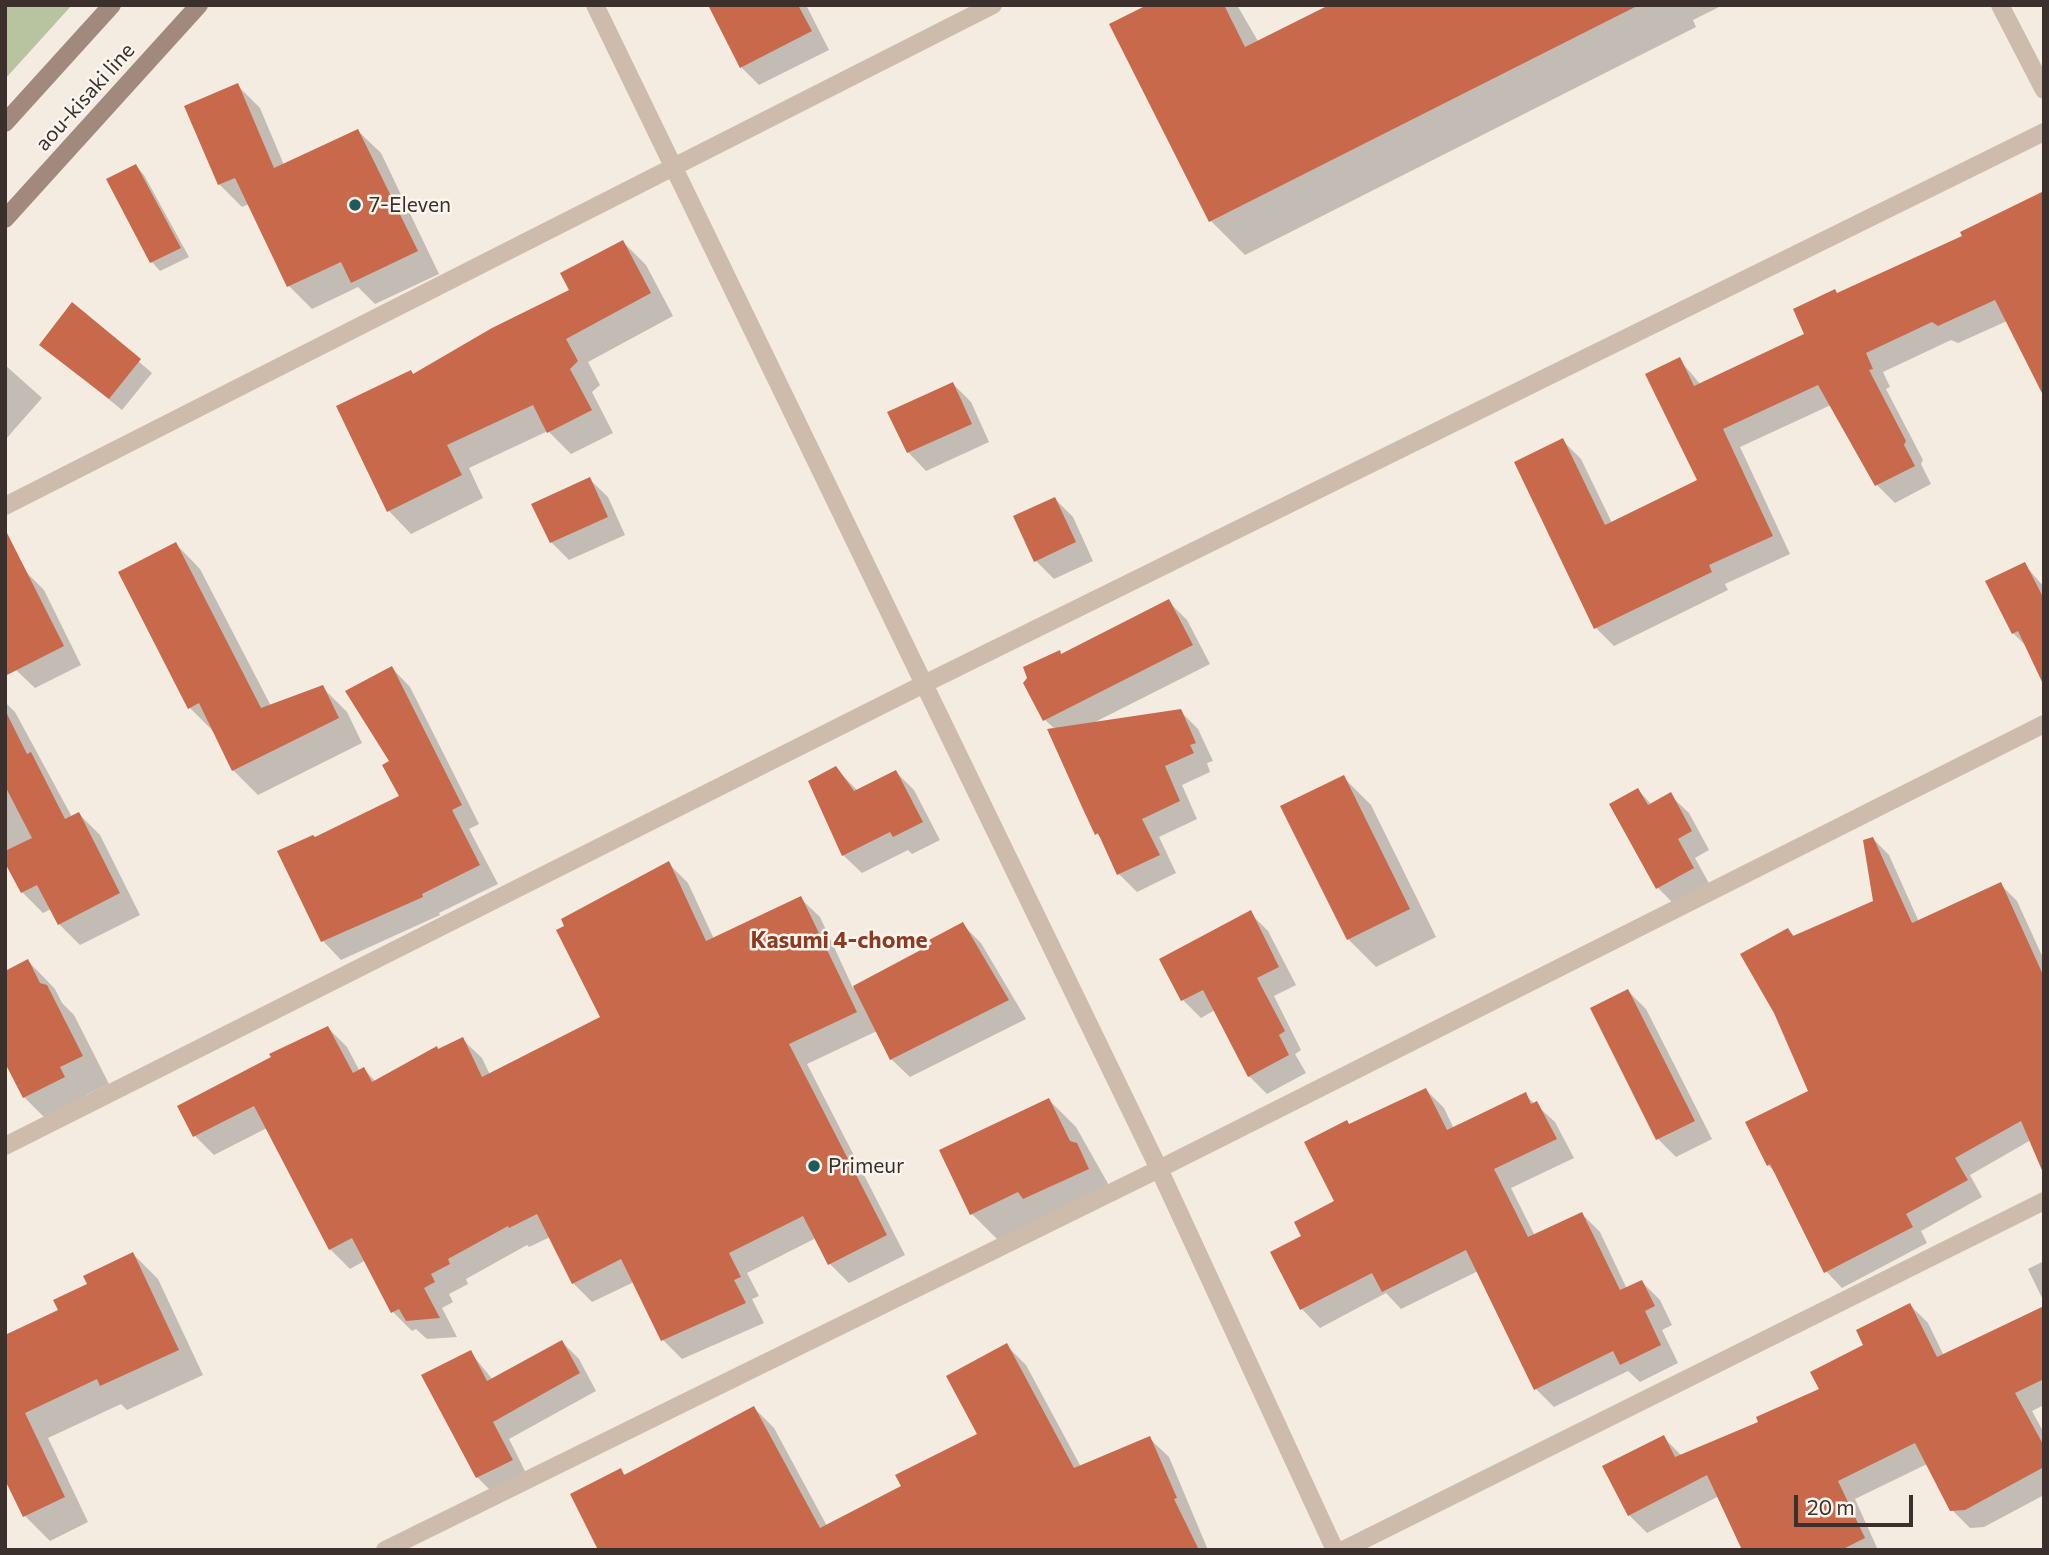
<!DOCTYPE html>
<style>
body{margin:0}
#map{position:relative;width:2049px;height:1555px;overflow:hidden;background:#f4ebe1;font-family:Commissioner,sans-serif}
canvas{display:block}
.frame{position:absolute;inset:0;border:7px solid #3b302b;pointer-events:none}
.scale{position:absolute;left:1794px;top:1495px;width:119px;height:32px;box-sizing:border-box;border:4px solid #3b302b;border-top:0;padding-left:9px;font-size:21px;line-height:24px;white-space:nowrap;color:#3b302b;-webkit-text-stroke:5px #fbf5ee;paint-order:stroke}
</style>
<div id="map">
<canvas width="2049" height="1555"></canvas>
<div class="frame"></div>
<div class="scale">20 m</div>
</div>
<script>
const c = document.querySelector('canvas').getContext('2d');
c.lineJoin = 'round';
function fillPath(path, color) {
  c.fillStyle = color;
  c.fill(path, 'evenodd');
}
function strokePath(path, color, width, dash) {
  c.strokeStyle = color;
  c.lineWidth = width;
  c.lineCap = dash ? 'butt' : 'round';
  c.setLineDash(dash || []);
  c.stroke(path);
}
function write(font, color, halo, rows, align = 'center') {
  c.font = font + ' Commissioner,sans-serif';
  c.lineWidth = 5;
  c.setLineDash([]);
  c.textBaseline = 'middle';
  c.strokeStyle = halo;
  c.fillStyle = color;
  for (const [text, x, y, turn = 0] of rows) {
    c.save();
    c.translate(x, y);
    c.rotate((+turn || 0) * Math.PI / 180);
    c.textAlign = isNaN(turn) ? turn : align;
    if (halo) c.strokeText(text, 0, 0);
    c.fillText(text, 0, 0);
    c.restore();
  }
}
const green = new Path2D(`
 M5 5H72L5 79Z`);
const shadow = new Path2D(`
 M728 5H806L829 50 759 85 741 67Z
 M1151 5H1237L1259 43 1333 5H1723L1693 20 1696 27 1245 255 1211 221 1111 25Z
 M237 85 260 108 284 165 358 131 381 153 439 274 375 304 358 287 312 309 289 286 249 204 242 207 219 184Z
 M136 166 144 175 189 257 160 271 152 262 109 179Z
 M2044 193V397L2007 321 1958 343 1951 340 1883 372 1890 387 1886 389 1923 460 1921 464 1931 484 1895 503 1877 485 1831 405 1740 447 1790 554 1725 584 1728 590 1614 646 1596 628 1563 441 1581 459 1612 523 1700 481 1679 359 1701 385 1807 335 1839 295 1964 237Z
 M623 242 646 265 673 316 588 362 600 385 592 392 613 433 571 454 548 431 469 468 483 498 411 534 389 511 414 376 571 291Z
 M73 305 152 373 122 410 41 344Z
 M5 365 42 398 5 440Z
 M953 384 971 402 989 442 926 471 908 452Z
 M589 479 608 497 625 535 569 560 551 542Z
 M1055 499 1073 517 1093 561 1054 579 1036 561Z
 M176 544 200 569 271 706 322 687 347 712 362 743 258 795 233 770 214 732 190 708Z
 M2024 564 2044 587V676L2028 648 2013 633Z
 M25 571 44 590 81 665 35 688 16 670Z
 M1169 602 1187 620 1210 664 1093 723 1180 711 1198 729 1213 761 1207 763 1210 772 1182 785 1197 819 1159 837 1176 873 1137 892 1119 874 1104 841 1097 834 1055 729 1045 720 1063 656Z
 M392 668 410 687 479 824 469 829 498 884 439 913 440 915 341 960 323 941 315 839 402 797 391 762Z
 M5 702 15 712 72 817 79 814 100 835 140 915 80 945 59 924 51 909 43 913 22 892 5 859Z
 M835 768 858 791 896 772 914 790 940 840 912 854 908 850 862 873 843 855Z
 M1343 777 1371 805 1436 937 1376 967 1348 939 1282 807Z
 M1638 790 1652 805 1670 795 1689 813 1709 850 1695 858 1711 887 1676 906 1658 888Z
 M1873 839 1889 855 1919 922 2000 884 2017 901 2044 960V1164L2031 1140 1970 1175 1982 1197 1921 1231 1927 1243 1842 1288 1826 1271 1777 1174 1768 1165 1810 1091 1788 930 1795 937 1875 902Z
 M669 864 688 883 714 939 800 898 820 917 853 988 934 945 962 924 981 943 1026 1019 910 1077 891 1059 877 1031 807 1064 905 1255 849 1283 830 1264 816 1238 747 1273 759 1296 752 1299 764 1323 682 1359 663 1340 634 1282 592 1302 573 1283 550 1237 529 1247 527 1245 466 1279 468 1284 449 1294 453 1302 442 1308 457 1337 427 1339 416 1329 412 1331 393 1312 366 1260 350 1269 330 1249 267 1128 214 1155 195 1136 179 1106 328 1028 347 1047 360 1072 364 1069 376 1082 462 1039 482 1058 490 1075 602 1018Z
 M1250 913 1268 931 1296 985 1274 996 1301 1050 1295 1054 1306 1073 1267 1094 1249 1076 1215 1010 1201 1018 1183 1000 1161 959Z
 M28 961 55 989 62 1003 74 1015 109 1084 86 1095 91 1105 52 1125 24 1097Z
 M1628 991 1646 1009 1712 1139 1676 1157 1658 1139Z
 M1426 1090 1444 1108 1454 1129 1525 1095 1555 1122 1574 1158 1511 1188 1535 1236 1582 1214 1600 1232 1627 1289 1642 1282 1660 1300 1672 1325 1662 1330 1678 1363 1640 1382 1628 1371 1554 1407 1536 1389 1478 1271 1401 1309 1386 1293 1320 1328 1302 1309 1272 1253 1304 1237 1336 1202 1350 1126Z
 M1049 1100 1076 1127 1115 1196 999 1241 972 1214Z
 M133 1254 158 1279 203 1375 127 1410 121 1404 48 1438 88 1522 50 1541 25 1516 5 1366 89 1285Z
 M2044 1261V1302L2028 1269Z
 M1910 1305 1928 1323 1944 1356 2044 1308V1405L2032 1411 2044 1433V1495L1984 1527 1970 1528 1951 1509 1927 1464 1855 1499 1878 1550H1744L1719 1496 1647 1533 1629 1515 1663 1437 1682 1456 1761 1423 1821 1389Z
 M562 1342 579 1359 596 1391 509 1439 528 1477 494 1494 477 1477 470 1352 493 1380Z
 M1007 1346 1026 1365 1081 1467 1149 1438 1169 1457 1208 1550H600L621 1470 626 1476 754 1408 774 1428 827 1526 904 1487 979 1435Z`);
const building = new Path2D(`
 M708 5H798L812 31 740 68Z
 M1147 5H1224L1245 47 1329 5H1639L1209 222 1109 24Z
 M238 83 274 168 358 129 418 251 351 283 341 262 287 287 235 178 218 185 184 106Z
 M136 164 181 248 150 263 106 179Z
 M2044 191V397L1995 300 1938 326 1932 322 1866 353 1873 369 1869 370 1906 441 1904 445 1915 466 1875 486 1818 385 1723 429 1773 536 1709 565 1712 572 1594 629 1514 462 1563 438 1605 525 1697 480 1645 374 1680 357 1694 386 1804 334 1793 309 1835 289 1837 293 1962 236 1960 232Z
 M623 240 651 293 566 339 578 361 570 369 592 410 547 433 533 405 447 445 462 475 387 512 336 406 411 370 413 374 492 328 569 290 560 273Z
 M72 302 141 359 109 399 39 345Z
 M953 382 972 424 907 453 887 412Z
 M590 477 608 517 550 543 531 504Z
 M1055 497 1076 542 1034 562 1013 516Z
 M5 529 64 646 5 676Z
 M176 542 261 708 323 685 339 718 232 771 199 703 188 709 118 572Z
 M2025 562 2044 599V686L2018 631 2012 634 1985 581Z
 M1169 599 1193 645 1043 721 1023 683 1027 678 1023 667 1060 650 1061 654Z
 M392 666 462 805 452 810 480 865 422 894 423 897 321 942 277 851 313 835 315 837 399 796 382 765 389 761 345 691Z
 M1181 709 1196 743 1190 745 1194 753 1165 766 1180 801 1142 819 1160 855 1117 875 1098 833 1095 835 1082 807 1047 729Z
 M5 710 27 754 31 752 65 819 79 812 120 893 58 925 37 885 21 893 5 863V851L32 838 5 786Z
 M836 766 854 791 896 770 923 822 893 837 890 832 842 856 808 781Z
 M1344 775 1410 909 1347 940 1280 806Z
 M1638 788 1648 805 1671 792 1692 831 1678 839 1694 868 1656 889 1609 804Z
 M1873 837 1912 923 2001 882 2044 977V1175L2021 1121 1955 1158 1968 1180 1906 1214 1913 1227 1824 1273 1770 1164 1767 1166 1745 1122 1808 1091 1774 1013 1740 954 1788 928 1793 936 1873 901 1863 840Z
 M669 861 706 941 801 896 857 1012 789 1044 887 1235 828 1265 803 1216 729 1253 741 1277 734 1280 746 1303 661 1341 621 1259 572 1284 537 1214 509 1228 508 1226 448 1259 450 1264 431 1274 435 1282 424 1288 440 1318 406 1321 399 1309 391 1313 352 1238 329 1250 254 1106 193 1137 177 1106 271 1057 269 1054 328 1026 353 1073 364 1067 372 1082 437 1046 438 1049 463 1037 482 1077 600 1017 556 930 564 926 561 919Z
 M1251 910 1279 967 1257 978 1285 1031 1279 1035 1289 1055 1248 1077 1203 990 1181 1001 1159 959Z
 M963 922 1009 1000 890 1060 853 986 932 944 929 940Z
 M28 959 40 983 47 985 83 1056 60 1067 65 1077 23 1098 5 1063V971Z
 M1628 989 1695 1121 1656 1140 1590 1008Z
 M1426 1088 1447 1130 1526 1092 1531 1104 1537 1101 1557 1139 1494 1169 1528 1237 1582 1212 1620 1290 1642 1280 1655 1306 1645 1311 1661 1345 1620 1365 1613 1351 1534 1390 1466 1250 1382 1292 1372 1273 1300 1310 1270 1252 1301 1236 1294 1222 1334 1201 1304 1142 1347 1120 1349 1124Z
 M1049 1098 1070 1141 1077 1143 1089 1169 1023 1199 1018 1192 970 1215 939 1150Z
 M133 1252 179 1350 100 1386 97 1379 25 1413 65 1497 23 1517 5 1480V1335L58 1310 53 1300 87 1284 83 1276Z
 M1910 1303 1937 1357 2044 1306V1379L2015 1393 2044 1446V1467L1965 1510 1950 1511 1915 1443 1838 1481 1865 1538 1841 1550H1742L1707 1475 1628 1516 1602 1466 1664 1435 1675 1457 1758 1422 1756 1417 1819 1389 1810 1372 1863 1345 1856 1330Z
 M562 1340 580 1373 493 1422 513 1460 476 1478 421 1375 471 1350 487 1381Z
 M1007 1343 1074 1468 1150 1436 1177 1498 1174 1499 1199 1550H598L570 1494 621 1468 624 1475 754 1406 820 1528 901 1486 895 1475 977 1434 946 1376Z`);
const minor = new Path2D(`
 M5 1146 924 684 2044 132
 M385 1550 1159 1169 2044 724
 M1343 1550 2044 1201`);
const tertiary = new Path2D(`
 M595 5 1159 1169 1335 1550
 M2000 5 2044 90
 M5 506 993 5`);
const secondary = new Path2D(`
 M5 123 112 5
 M5 219 199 5`);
const markers = [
 [355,205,7,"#1f5a5e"],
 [814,1166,7,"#1f5a5e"]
];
const streetNames = [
 ["aou-kisaki line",85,97,-48]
];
const poiNames = [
 ["7-Eleven",369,205],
 ["Primeur",828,1166]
];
const neighbourhoodNames = [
 ["Kasumi 4-chome",839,940]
];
fillPath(green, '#b8c4a0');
fillPath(shadow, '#0003');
fillPath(building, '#c8694b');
strokePath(minor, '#cdbbac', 18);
strokePath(tertiary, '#cdbbac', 18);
strokePath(secondary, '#a18a7d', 18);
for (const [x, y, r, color] of markers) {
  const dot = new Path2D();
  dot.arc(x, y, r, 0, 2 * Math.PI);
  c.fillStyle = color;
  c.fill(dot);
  strokePath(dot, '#fbf5ee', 2.5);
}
write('21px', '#3b302b', '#fbf5ee', streetNames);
write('21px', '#3b302b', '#fbf5ee', poiNames, 'left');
write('bold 23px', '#8c3b22', '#fbf5ee', neighbourhoodNames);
</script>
